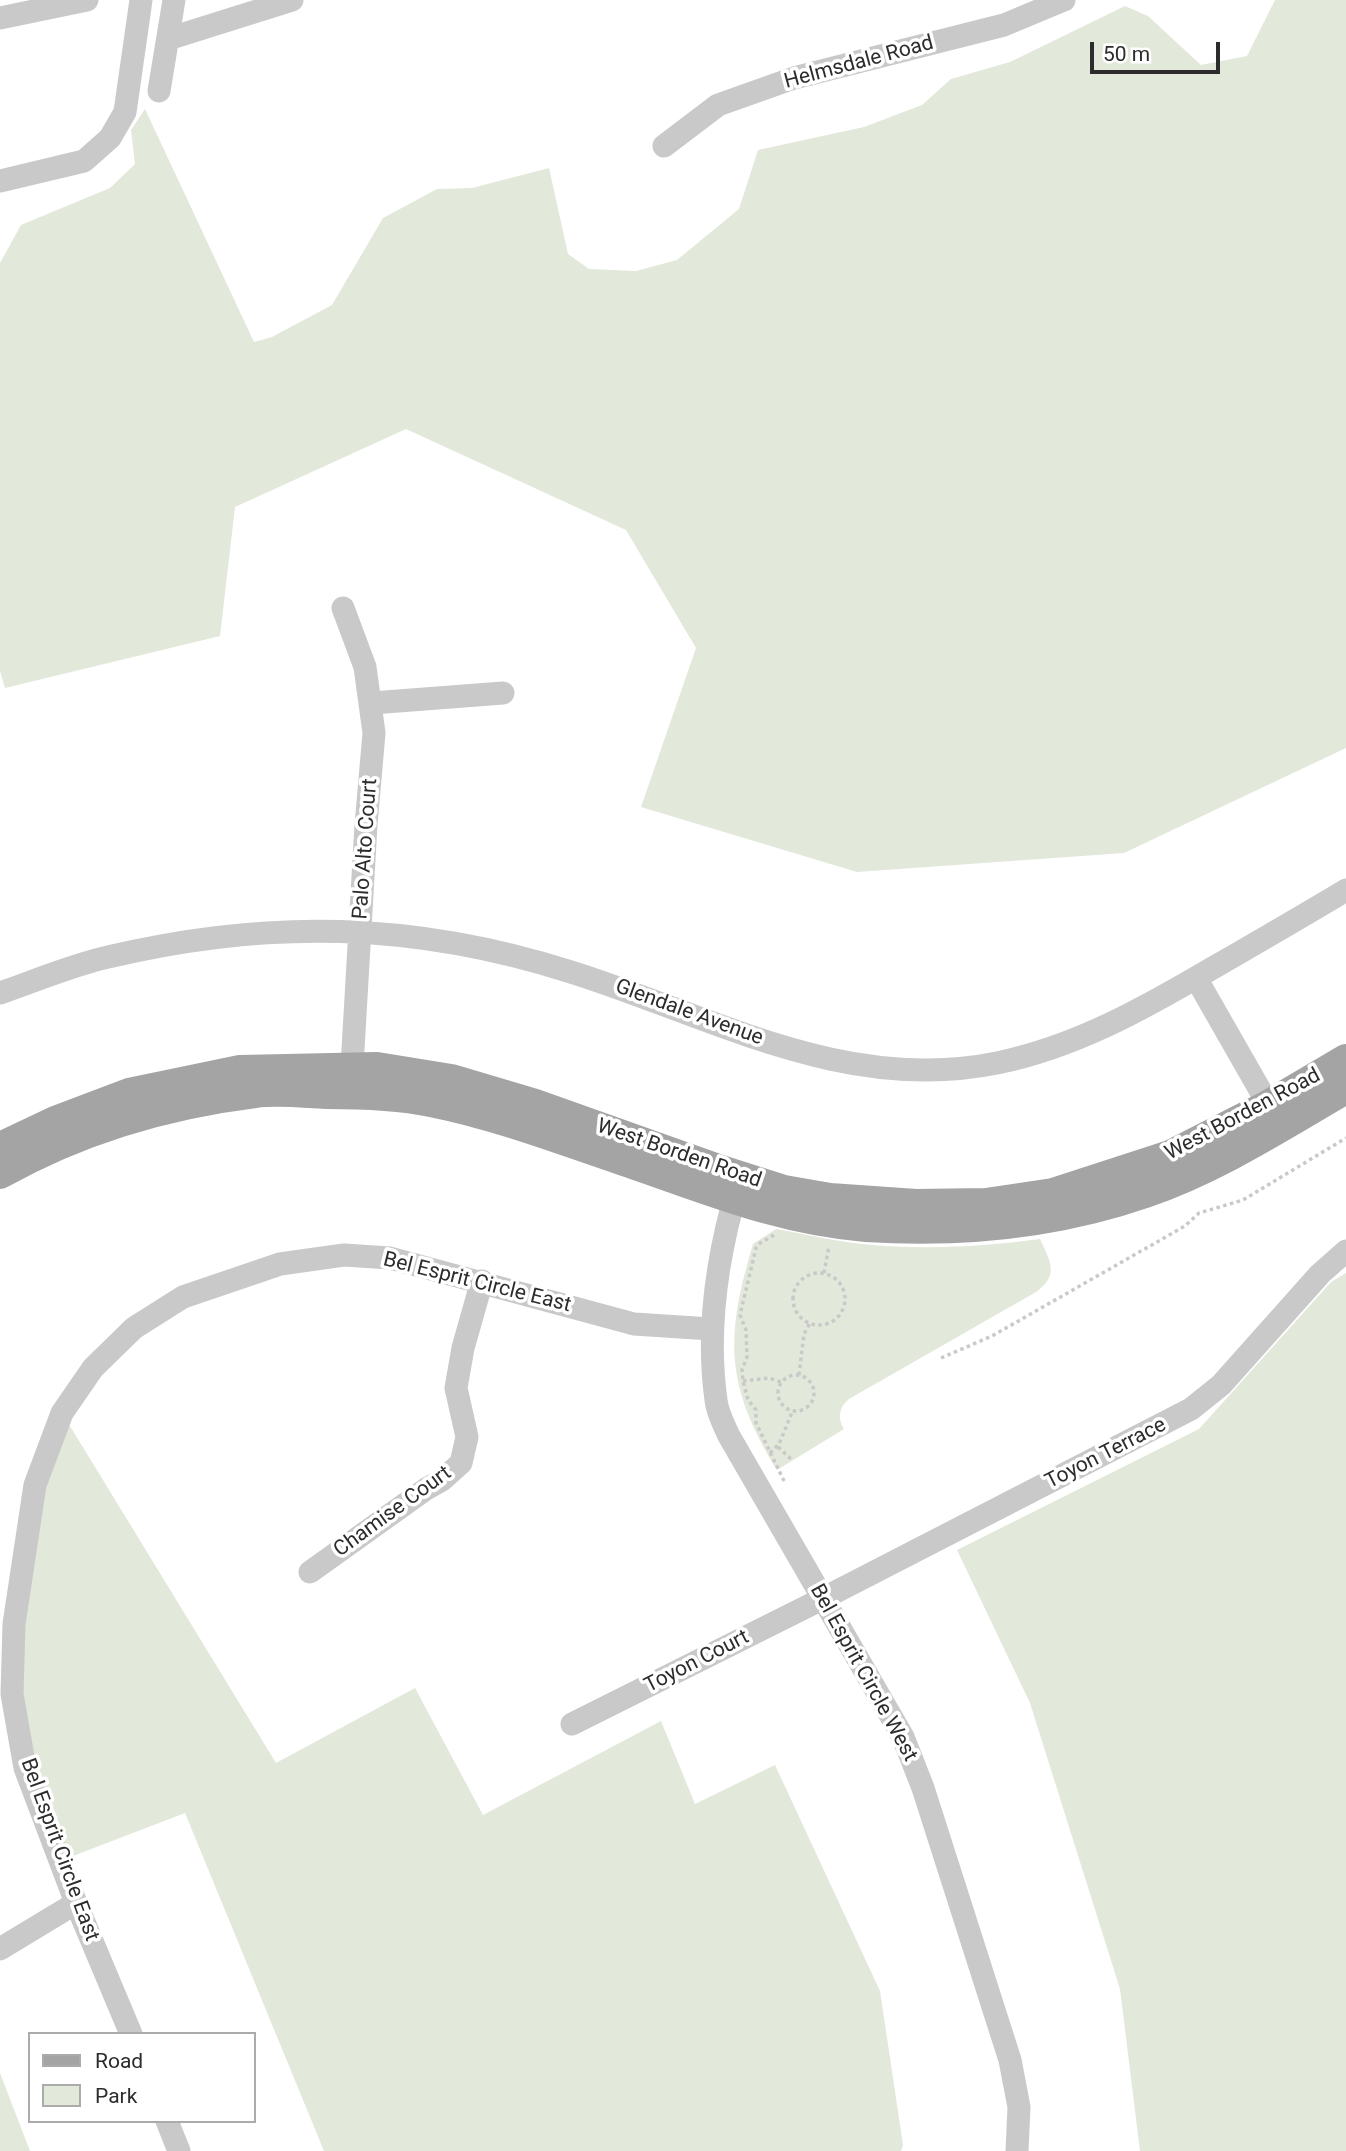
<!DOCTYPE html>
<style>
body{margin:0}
#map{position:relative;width:1346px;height:2151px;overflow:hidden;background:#fff;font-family:Roboto,sans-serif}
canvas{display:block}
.legend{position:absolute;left:28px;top:2032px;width:228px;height:91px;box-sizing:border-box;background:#fff;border:2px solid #ababab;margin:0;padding:9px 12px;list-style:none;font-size:21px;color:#2c2c2c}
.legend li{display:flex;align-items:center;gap:14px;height:35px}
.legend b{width:35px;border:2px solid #ababab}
.scale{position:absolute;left:1090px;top:42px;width:130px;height:32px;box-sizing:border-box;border:4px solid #2c2c2c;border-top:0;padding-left:9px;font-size:21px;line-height:24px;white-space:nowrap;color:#2c2c2c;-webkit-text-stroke:5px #fff;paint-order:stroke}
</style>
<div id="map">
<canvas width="1346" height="2151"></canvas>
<ul class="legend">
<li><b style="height:9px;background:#a4a4a4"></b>Road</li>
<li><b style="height:19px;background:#e2e8da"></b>Park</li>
</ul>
<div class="scale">50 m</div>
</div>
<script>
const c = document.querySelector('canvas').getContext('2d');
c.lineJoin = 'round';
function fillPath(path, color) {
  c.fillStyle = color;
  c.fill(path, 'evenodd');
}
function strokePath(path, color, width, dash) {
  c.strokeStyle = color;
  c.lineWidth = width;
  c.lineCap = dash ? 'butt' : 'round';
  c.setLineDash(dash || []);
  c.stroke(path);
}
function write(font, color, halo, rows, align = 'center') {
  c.font = font + ' Roboto,sans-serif';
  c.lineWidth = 7;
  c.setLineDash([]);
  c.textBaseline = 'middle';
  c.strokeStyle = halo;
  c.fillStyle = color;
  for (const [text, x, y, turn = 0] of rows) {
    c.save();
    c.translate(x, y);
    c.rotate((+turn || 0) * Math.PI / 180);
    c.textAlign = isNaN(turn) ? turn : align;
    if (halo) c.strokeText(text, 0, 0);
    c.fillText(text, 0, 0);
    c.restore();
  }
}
const green = new Path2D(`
 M1275 0H1346V748L1124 853 857 872 641 807 696 648 626 530 406 429 235 507 220 636 5 688 0 671V263L21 225 110 188 135 164 131 130 145 109 254 342 272 337 332 305 383 218 437 189 472 188 549 168 568 254 589 269 636 271 677 260 739 209 758 150 864 127 922 105 951 79 1010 62 1125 6 1148 16 1201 65 1247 56Z
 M776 1229C805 1234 833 1241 862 1244 922 1250 981 1247 1040 1239 1050 1261 1060 1275 1036 1292L849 1399C839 1407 837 1418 844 1429L777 1470C725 1385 725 1338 753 1244Z
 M1346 1273V2151H1140L1120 1989 1030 1703 957 1550 1199 1429 1331 1282Z
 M62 1413 276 1763 415 1688 483 1815 661 1721 695 1804 775 1765 880 1991 903 2145 901 2151H324L185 1813 60 1861 25 1768 14 1624Z
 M0 2073 30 2151H0Z`);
const path = new Path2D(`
 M774 1235 760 1243 756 1248 740 1315 746 1330 747 1357 742 1370 743 1381 748 1400 756 1410V1423L785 1483
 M824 1273 829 1246
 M793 1299a26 26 0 1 1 52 0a26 26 0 1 1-52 0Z
 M941 1358 992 1336 1185 1226 1199 1213 1243 1200 1346 1138
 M778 1393a18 18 0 1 1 36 0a18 18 0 1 1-36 0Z
 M799 1375 804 1334 810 1323
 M743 1381 769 1378 781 1382
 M778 1447 791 1459
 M770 1453 779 1444 793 1410`);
const minor = new Path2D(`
 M0 18 87 0
 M168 39 292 0
 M159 91 174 0
 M664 146 718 105 794 78 1004 25 1064 0
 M0 181 84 161 110 138 125 112 141 0
 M343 608 365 667 374 733 366 825 351 1084
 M372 703 503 693
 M1196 978 1276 1118
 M0 993C35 981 72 965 108 957 268 919 414 922 571 972 711 1016 845 1094 997 1063 1075 1047 1143 1009 1211 969 1256 943 1301 917 1346 890
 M738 1185C718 1253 706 1329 716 1400 717 1412 724 1425 729 1436L903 1737 923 1788 1010 2060 1019 2107 1017 2151
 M310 1572 426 1489 442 1480 461 1463 467 1437 456 1388 463 1348 482 1281
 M572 1724 822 1599 1191 1409 1221 1385 1320 1274 1346 1251
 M0 1949 76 1903
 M131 2034 76 1903 25 1768 12 1694 14 1624 35 1485 62 1413 93 1368 134 1328 183 1297 280 1264 344 1255 390 1258 634 1324 711 1329
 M167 2121 179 2151`);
const major = new Path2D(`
 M0 1147 55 1121 129 1093 240 1070 377 1067 451 1079 535 1104 715 1168 784 1190 830 1198 916 1204 986 1203 1053 1193 1170 1155 1268 1105 1346 1059
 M0 1174C78 1130 166 1104 255 1093 278 1090 303 1093 326 1094 361 1094 397 1095 431 1102 496 1115 559 1139 621 1160 704 1188 777 1220 866 1227 961 1233 1055 1224 1145 1193 1216 1169 1282 1126 1346 1089`);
const streetNames = [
 ["Helmsdale Road",859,63,-15],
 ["Palo Alto Court",366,849,-86],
 ["Glendale Avenue",689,1013,20],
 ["West Borden Road",1243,1115,-28],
 ["West Borden Road",679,1154,19],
 ["Bel Esprit Circle East",477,1283,14],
 ["Toyon Terrace",1106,1454,-27],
 ["Chamise Court",393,1512,-36],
 ["Toyon Court",697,1662,-27],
 ["Bel Esprit Circle West",863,1673,61],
 ["Bel Esprit Circle East",59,1850,70]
];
fillPath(green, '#e2e8da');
strokePath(path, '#c9c9c9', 3.5, [3.5, 3.5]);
strokePath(minor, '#c9c9c9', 23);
strokePath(major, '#a4a4a4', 30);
write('21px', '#2c2c2c', '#fff', streetNames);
</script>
